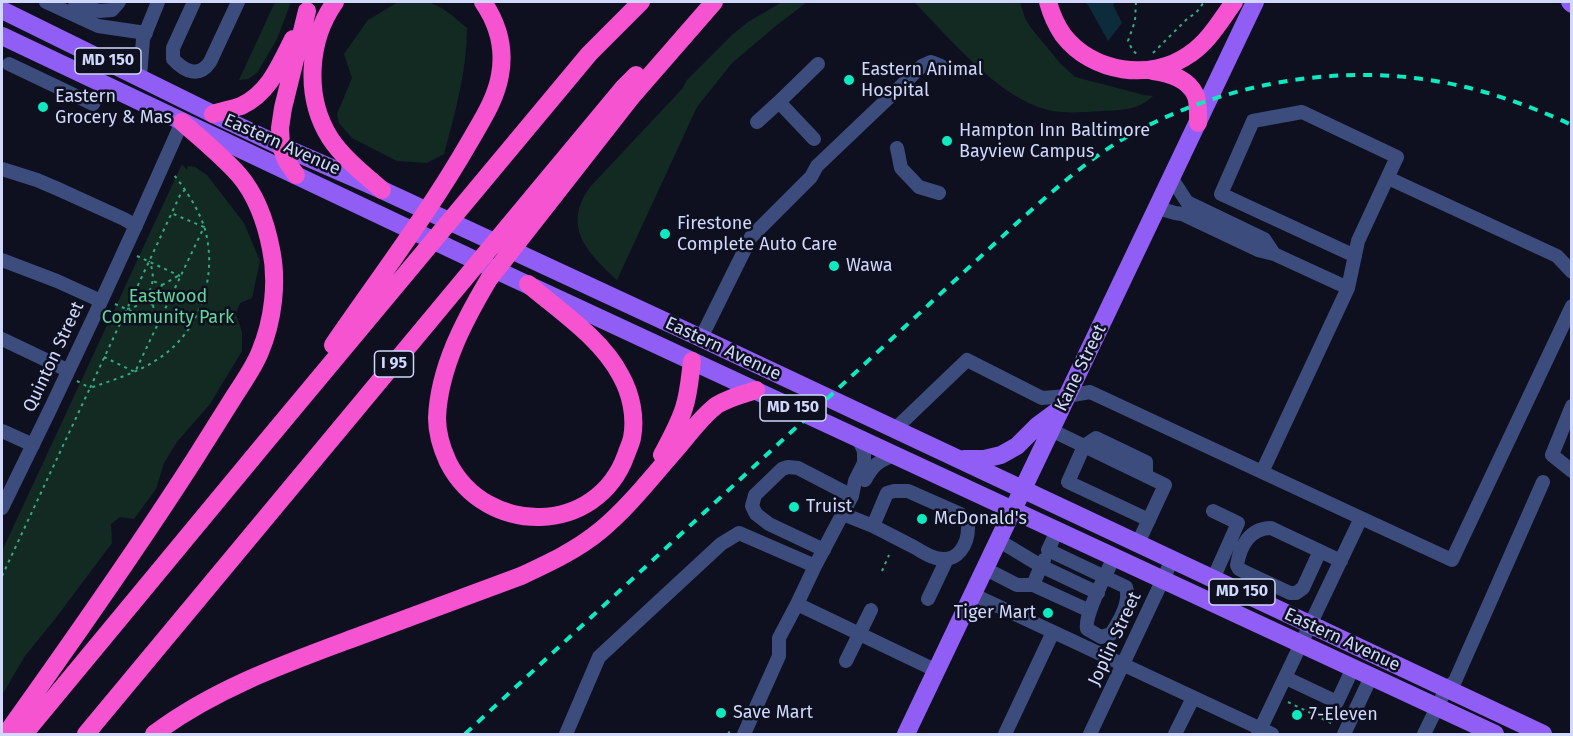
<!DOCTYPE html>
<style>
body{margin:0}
#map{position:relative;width:1573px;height:736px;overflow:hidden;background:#0e1020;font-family:"Fira Sans",sans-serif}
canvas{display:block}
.frame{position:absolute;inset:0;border:3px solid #d0d8fc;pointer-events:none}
</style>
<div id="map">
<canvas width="1573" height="736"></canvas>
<div class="frame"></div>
</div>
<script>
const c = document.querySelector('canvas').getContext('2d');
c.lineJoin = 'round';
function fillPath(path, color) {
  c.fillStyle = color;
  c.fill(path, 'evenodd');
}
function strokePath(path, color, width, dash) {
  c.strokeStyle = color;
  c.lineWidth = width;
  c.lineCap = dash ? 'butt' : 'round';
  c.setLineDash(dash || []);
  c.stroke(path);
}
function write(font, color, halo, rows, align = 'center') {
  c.font = font + ' "Fira Sans",sans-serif';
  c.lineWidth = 5;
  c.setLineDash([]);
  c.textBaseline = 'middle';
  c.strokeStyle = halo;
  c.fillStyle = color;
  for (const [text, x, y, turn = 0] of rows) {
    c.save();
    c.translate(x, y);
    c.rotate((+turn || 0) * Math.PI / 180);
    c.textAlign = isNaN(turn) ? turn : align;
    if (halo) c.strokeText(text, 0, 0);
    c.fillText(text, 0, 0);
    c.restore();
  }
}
const green = new Path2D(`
 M275 2H291L277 39 257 73 248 79 239 80Z
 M398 2C407 1 418 0 427 2 442 5 455 18 467 28 467 71 455 113 444 154L427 163 397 161 352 138 339 123 337 114 352 78 344 54 368 20Z
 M782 2H807L777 25 732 63 697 107 617 280C588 253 561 227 590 187L682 89 687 80 733 34 748 22Z
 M914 2H1020L1025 18 1031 28 1060 63 1075 77 1144 95 1153 96C1139 110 1122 110 1102 111 1084 112 1066 114 1048 110 998 98 949 37 914 2Z
 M182 164 187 170 188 166 195 167 207 175 244 223 260 261 252 298 240 303 236 314 242 332V351L210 404 177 442 164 463 156 489 134 519 120 517 111 524 112 543 55 619 25 656 2 695V551Z`);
const water = new Path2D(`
 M1084 2H1115L1113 5 1122 23 1108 41 1088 5Z`);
const path = new Path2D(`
 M1136 2 1135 21 1128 41 1133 51 1137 54
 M1153 53 1188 18 1196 13 1204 2
 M137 256 180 276
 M162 285 178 276
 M144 301 153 305 162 285 153 281
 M115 304 158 323
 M153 305 155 318 157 322
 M127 309C148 306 159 280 149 261
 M104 357 135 372 204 227 171 213
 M77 381 90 388 181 193 185 190
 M882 571 889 555
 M2 576 90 388C116 379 143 371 165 354 203 325 218 271 204 226 197 207 186 190 174 175
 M1288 702 1335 725
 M728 734 731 729`);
const minor = new Path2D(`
 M46 2 98 26 146 33
 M75 2 99 11 112 10 119 2
 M194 2 173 48V59C185 72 199 78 210 62L238 2
 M9 64 93 104 104 84
 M140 77 143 39 158 2
 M757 122 779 102
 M814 139 779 102 818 64
 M897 148 901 168 919 187 939 193
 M2 169 37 180 58 189 124 219 136 226
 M1388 178 1557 256 1572 272
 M1172 179 1187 202 1264 239 1274 254
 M1158 208 1175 213 1182 214 1258 250 1274 254 1348 288 1262 472 1361 518 1258 734
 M2 260 57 281 101 301
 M1348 288 1358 241 1397 157 1302 112 1253 121 1221 194 1355 256
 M701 338 751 237 811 177 817 166 922 66 931 62 941 66
 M2 339 67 370
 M1572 406 1552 455 1572 471
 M895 429 967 360 1042 398 1067 396 1090 392 1262 472
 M1051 430 1165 485 1138 543
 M2 431 33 445
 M1146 476V462L1096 438 1084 446 1068 482 1149 520
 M865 480C873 465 878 461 895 455
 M894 491H908L960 514 968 524C969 544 958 564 936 558 928 556 921 551 914 547 900 540 887 533 873 526L887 493Z
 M2 508C65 381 125 252 182 122
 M843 514 873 526
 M1361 518 1452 560 1572 306
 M1057 531 1048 550 1126 587C1131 602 1119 622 1111 634L1101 637 1087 629C1084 614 1107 573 1114 557
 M998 540 1041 566 1033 585 1090 611
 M824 550 769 524 756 514 752 506 755 495 782 469 788 467 798 468 852 496
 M1320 551 1303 588 1296 593H1290L1245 572 1239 569 1237 565C1240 546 1250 528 1271 528L1341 561
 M1044 560 1041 566 1098 593
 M815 566 797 604 937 671
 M984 568 1017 585H1033
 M1213 579 1238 523 1213 511
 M972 594 1272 734
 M928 599 947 559
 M846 661 871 610
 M1286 678 1337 702 1353 668
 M566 734 599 657 721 544 739 533 815 566 852 496 855 481 864 463V451L858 438
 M744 734 779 656V638L797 604
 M1005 734 1053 632
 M1090 734 1172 560
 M1175 734 1193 698
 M1344 734 1371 677
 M1424 734 1446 689 1455 681 1543 482`);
const major = new Path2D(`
 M1570 2 1572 4
 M2 10 213 114 281 146 382 190 701 338 1543 734
 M2 36 483 264 1495 734
 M964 459H984L1001 455 1017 446 1037 426 1060 409
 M906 734 1255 2`);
const highway = new Path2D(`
 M335 2C308 40 304 97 330 138 343 158 364 174 382 190
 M1048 2C1051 13 1056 25 1063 35 1092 73 1151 82 1190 54 1209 41 1221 20 1234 2
 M1153 71C1169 73 1187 78 1195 94 1199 102 1198 114 1198 123
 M213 114C222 111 232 109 241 106 269 93 280 65 293 39
 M296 175 286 160 281 146 280 128 283 108 307 11
 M528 284C560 311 602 339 621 376 631 394 636 417 632 438 631 443 628 449 626 455 597 536 486 537 448 462 442 449 437 433 437 418 439 368 464 321 489 279L633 95 714 2
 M333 345C379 278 430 211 470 141 482 120 496 99 500 75 505 48 498 24 483 2
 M662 455C670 440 679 424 684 408 689 393 690 376 692 361
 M6 734C71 643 136 551 196 457 209 436 222 416 235 395 244 381 254 367 260 352 273 321 278 282 271 249 266 223 256 195 239 175 222 156 201 139 182 122
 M24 734 269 438 589 54 641 2
 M86 734 624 87 636 75
 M154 734C214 689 284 664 354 638 410 617 465 597 521 576 549 563 577 550 601 530 630 506 654 474 679 446 691 432 702 416 717 405 728 398 743 394 756 390`);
const rail = new Path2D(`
 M465 734 1018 222C1056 188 1096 152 1141 129 1228 84 1332 65 1429 80 1478 87 1526 104 1572 125`);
const markers = [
 [849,80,6,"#0eeac0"],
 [43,107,6,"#0eeac0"],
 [947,141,6,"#0eeac0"],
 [665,234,6,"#0eeac0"],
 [834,266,6,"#0eeac0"],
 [794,507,6,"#0eeac0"],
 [922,519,6,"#0eeac0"],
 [1048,613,6,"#0eeac0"],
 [721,713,6,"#0eeac0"],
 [1297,715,6,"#0eeac0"]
];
const shields = [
 [108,61,66],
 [394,364,39],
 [793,408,66],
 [1242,592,66]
];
const shieldNames = [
 ["MD 150",108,61],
 ["I 95",394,364],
 ["MD 150",793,408],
 ["MD 150",1242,592]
];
const poiNames = [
 ["Eastern Animal",861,70],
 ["Hospital",861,91],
 ["Eastern",55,97],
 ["Grocery & Mas",55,118],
 ["Hampton Inn Baltimore",959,131],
 ["Bayview Campus",959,152],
 ["Firestone",677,224],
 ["Complete Auto Care",677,245],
 ["Wawa",846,266],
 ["Truist",806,507],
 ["McDonald's",934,519],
 ["Tiger Mart",1036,613,"right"],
 ["Save Mart",733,713],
 ["7-Eleven",1309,715]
];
const streetNames = [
 ["Eastern Avenue",282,145,24],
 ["Eastern Avenue",723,349,25],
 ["Quinton Street",54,357,-65],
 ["Kane Street",1081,368,-64],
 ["Joplin Street",1115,639,-65],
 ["Eastern Avenue",1342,640,25]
];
const parkNames = [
 ["Eastwood",168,297],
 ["Community Park",168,318]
];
fillPath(green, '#122a22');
fillPath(water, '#0c2b3b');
strokePath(path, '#35ab82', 2, [3, 4.5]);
strokePath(minor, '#3c4c7c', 14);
strokePath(major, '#915ef5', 18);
strokePath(highway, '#f553cf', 18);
strokePath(rail, '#0eeac0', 4, [9, 8]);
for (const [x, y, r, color] of markers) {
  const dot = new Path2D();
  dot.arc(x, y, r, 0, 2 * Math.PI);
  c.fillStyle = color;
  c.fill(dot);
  strokePath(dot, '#0e1020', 2);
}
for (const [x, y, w] of shields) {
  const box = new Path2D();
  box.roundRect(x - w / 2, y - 13, w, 26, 4.5);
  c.fillStyle = '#0e1020';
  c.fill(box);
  strokePath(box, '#d0d8fc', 1.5);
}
write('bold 16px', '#d0d8fc', null, shieldNames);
write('18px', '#d0d8fc', '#0e1020', poiNames, 'left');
write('18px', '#d0d8fc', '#0e1020', streetNames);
write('18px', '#61d798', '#0e1020', parkNames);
</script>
